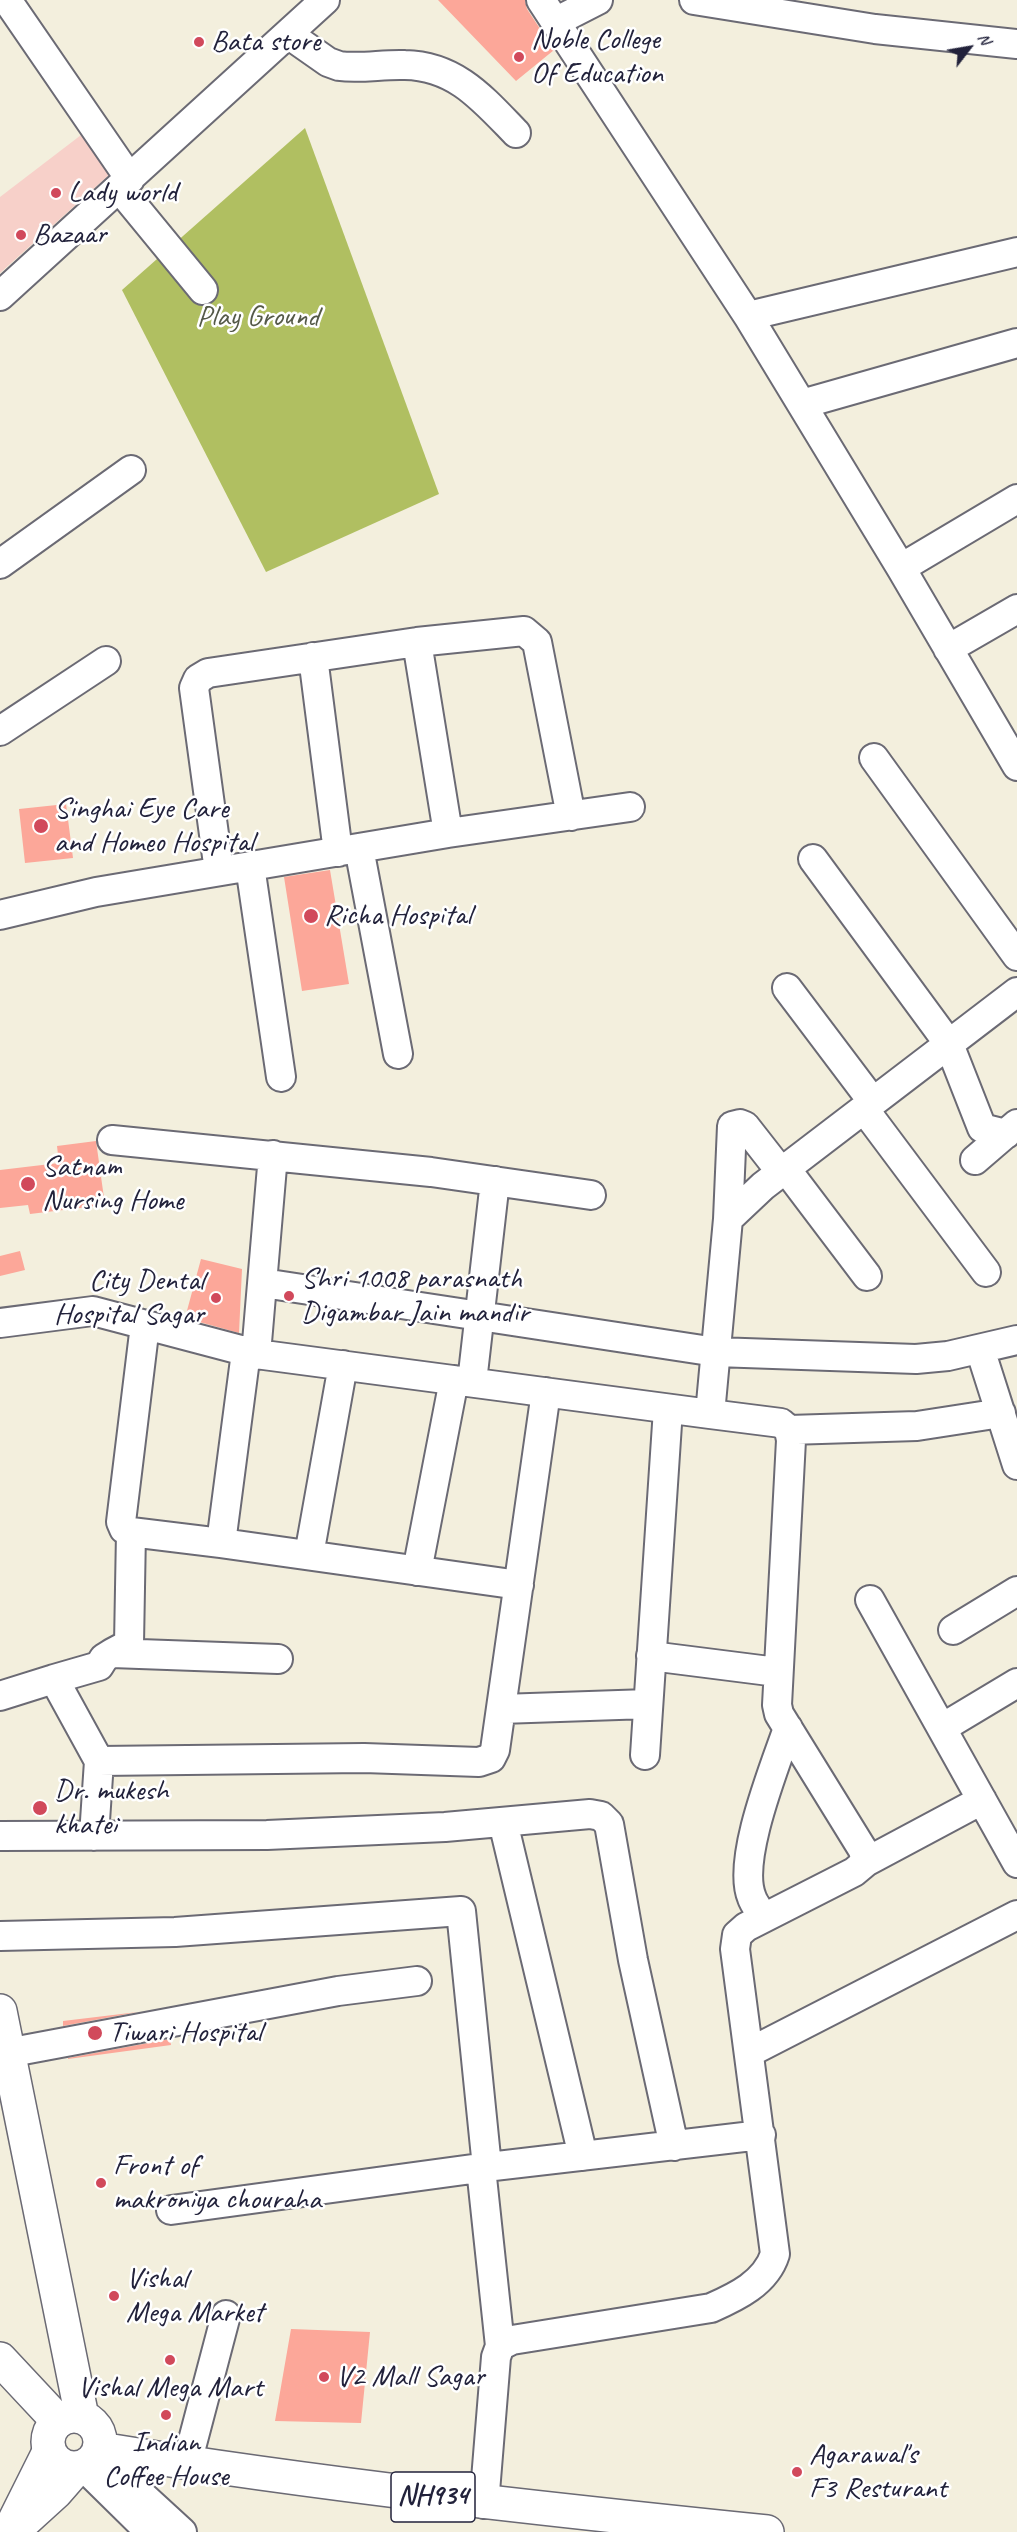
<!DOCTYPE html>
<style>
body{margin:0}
#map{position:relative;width:1017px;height:2532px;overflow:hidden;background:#f3efdd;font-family:Caveat,sans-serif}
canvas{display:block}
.north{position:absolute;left:939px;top:18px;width:60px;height:60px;-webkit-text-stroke:4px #fff;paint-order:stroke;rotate:59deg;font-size:16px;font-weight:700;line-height:24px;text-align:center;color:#22223b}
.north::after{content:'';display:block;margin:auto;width:21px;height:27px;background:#22223b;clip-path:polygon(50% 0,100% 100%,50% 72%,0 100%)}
</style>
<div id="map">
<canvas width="1017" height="2532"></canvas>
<div class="north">N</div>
</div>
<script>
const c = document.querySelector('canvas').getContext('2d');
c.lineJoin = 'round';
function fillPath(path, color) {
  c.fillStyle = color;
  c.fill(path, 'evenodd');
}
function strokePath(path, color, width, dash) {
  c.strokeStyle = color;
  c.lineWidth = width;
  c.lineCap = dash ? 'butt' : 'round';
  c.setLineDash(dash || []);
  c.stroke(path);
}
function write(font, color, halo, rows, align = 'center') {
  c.font = font + ' Caveat,sans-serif';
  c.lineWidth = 5;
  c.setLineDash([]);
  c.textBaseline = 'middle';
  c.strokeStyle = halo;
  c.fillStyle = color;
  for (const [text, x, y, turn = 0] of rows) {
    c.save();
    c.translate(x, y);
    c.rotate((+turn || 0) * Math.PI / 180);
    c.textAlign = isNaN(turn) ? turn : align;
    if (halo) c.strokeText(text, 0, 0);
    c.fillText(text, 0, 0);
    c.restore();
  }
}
const built = new Path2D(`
 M85 132 110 174 0 273V197Z`);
const green = new Path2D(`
 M305 128 439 494 266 572 122 290Z`);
const building = new Path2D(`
 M438 0H525L527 9 554 50 516 81Z
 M66 804 73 858 25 863 19 809Z
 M330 870 349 984 302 991 284 877Z
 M96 1141 105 1205 30 1214 28 1205 0 1208V1170L59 1163 57 1146Z
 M20 1251 25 1270 0 1276V1256Z
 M201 1259 242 1269 239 1333 185 1318Z
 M138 2012 63 2026V2021Z
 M170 2039 171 2045 68 2059V2058Z
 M291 2329 370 2332 361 2423 275 2421Z`);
const minor = new Path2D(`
 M7 0 130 179
 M541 0 748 316 901 568 1017 766
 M694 0 875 29 1017 44
 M557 21 598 0
 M288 34 328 62 339 66C361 69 383 64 405 65 456 66 483 99 516 133
 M120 189 203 290
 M0 296 325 0
 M748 316 1017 252
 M802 404 1017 343
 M0 564 131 470
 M901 568 1017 499
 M417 642 448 833
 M948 649 1017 609
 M313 657 338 852
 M0 731 106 661
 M874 758 1017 956
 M359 848 398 1054
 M813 859 949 1044 982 1128 1006 1134
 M250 866 281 1077
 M219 871 194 688 198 679 208 673 417 642 524 631 537 642 571 816
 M0 915 96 892 448 833 630 807
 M787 988 873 1102
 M864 1109 986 1272
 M112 1140 431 1172 591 1195
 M975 1160 1017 1124
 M786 1169 867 1276
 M728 1219 732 1126 740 1124 745 1126 781 1172
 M263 1283 716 1352 916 1359 948 1356 1017 1340
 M0 1323 93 1311 256 1354 710 1414 728 1219 763 1186 1017 992
 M145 1325 121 1522 124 1529 131 1532 221 1543 519 1585
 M980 1349 1017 1465
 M256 1354 273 1155
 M472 1382 495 1181
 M789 1430 917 1426 1001 1413
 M221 1543 246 1352
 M309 1555 343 1365
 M417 1571 454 1380
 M870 1600 1017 1863
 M953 1630 1017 1591
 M112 1653 129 1644 131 1532
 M651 1656 777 1672
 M0 1696 54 1679
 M501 1709 648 1704
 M942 1728 1017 1683
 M645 1755 668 1409
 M99 1761 364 1758 479 1762 491 1758 495 1750 546 1392
 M503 1822 583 2156
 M0 1836 267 1835 445 1827 590 1814 601 1816 609 1824 633 1960 674 2146
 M94 1836 99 1761 54 1679 99 1666 104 1658 112 1653 278 1659
 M866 1862 982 1800
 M763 1917C760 1911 754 1904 752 1898 736 1861 775 1766 788 1728
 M0 1936 175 1932 461 1911 487 2167
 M750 2052 1017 1915
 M7 2053 338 1991 417 1981
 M481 2168 500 2346
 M171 2210 487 2167 761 2135
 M98 2455 182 2532
 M187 2463 226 2315
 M85 2468 150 2532
 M484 2504 496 2357 500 2346 512 2340 711 2308C736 2297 766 2283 775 2254L735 1949 737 1935 746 1927 854 1872 866 1862 863 1850 779 1714 777 1705 791 1440 789 1430 781 1423 710 1414`);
const major = new Path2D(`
 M0 2359 58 2421
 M15 2520 49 2452
 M12 2532 56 2492 76 2469`);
const highway = new Path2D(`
 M0 2011 82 2417
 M48 2442a26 26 0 1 1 52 0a26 26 0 1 1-52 0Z
 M100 2449C322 2485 543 2509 767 2532`);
const markers = [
 [199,42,6,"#d1495b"],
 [519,57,6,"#d1495b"],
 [56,193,6,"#d1495b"],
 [21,235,6,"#d1495b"],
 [41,826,8,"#d1495b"],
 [311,916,8,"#d1495b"],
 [28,1184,8,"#d1495b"],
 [289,1296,6,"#d1495b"],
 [216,1298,6,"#d1495b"],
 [40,1808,8,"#d1495b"],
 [95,2033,8,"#d1495b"],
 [101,2183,6,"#d1495b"],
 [114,2296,6,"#d1495b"],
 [170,2360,6,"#d1495b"],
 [324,2377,6,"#d1495b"],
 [166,2415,6,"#d1495b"],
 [797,2472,6,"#d1495b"]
];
const shields = [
 [433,2497,84]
];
const shieldNames = [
 ["NH934",433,2497]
];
const poiNames = [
 ["Noble College",531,40],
 ["Of Education",531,74],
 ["Bata store",211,42],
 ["Lady world",68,193],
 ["Bazaar",33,235],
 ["Singhai Eye Care",54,809],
 ["and Homeo Hospital",54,843],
 ["Richa Hospital",324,916],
 ["Satnam",42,1167],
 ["Nursing Home",42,1201],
 ["Shri 1008 parasnath",301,1279],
 ["Digambar Jain mandir",301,1313],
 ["City Dental",204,1281,"right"],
 ["Hospital Sagar",204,1315,"right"],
 ["Dr. mukesh",54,1791],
 ["khatei",54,1825],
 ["Tiwari Hospital",109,2033],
 ["Front of",113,2166],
 ["makroniya chouraha",113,2200],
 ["Vishal",126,2279],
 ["Mega Market",126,2313],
 ["V2 Mall Sagar",336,2377],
 ["Vishal Mega Mart",170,2388,"center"],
 ["Indian",166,2443,"center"],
 ["Coffee House",166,2477,"center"],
 ["Agarawal's",809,2455],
 ["F3 Resturant",809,2489]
];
const parkNames = [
 ["Play Ground",258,317]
];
fillPath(built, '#f7d0c9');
fillPath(green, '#b0bf61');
fillPath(building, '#fca799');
strokePath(minor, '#6b6a74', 32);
strokePath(major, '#6b6a74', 36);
strokePath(highway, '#6b6a74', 36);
strokePath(minor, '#fff', 28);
strokePath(major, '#fff', 33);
strokePath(highway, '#fff', 33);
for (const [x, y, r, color] of markers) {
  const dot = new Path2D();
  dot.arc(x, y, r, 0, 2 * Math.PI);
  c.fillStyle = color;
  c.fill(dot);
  strokePath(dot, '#fff', 2);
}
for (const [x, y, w] of shields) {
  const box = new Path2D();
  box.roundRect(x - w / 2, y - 25, w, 50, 4.5);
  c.fillStyle = '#fff';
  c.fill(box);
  strokePath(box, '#22223b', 1.5);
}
write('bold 28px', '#22223b', null, shieldNames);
write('30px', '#22223b', '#fff', poiNames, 'left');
write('30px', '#545948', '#fff', parkNames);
</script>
